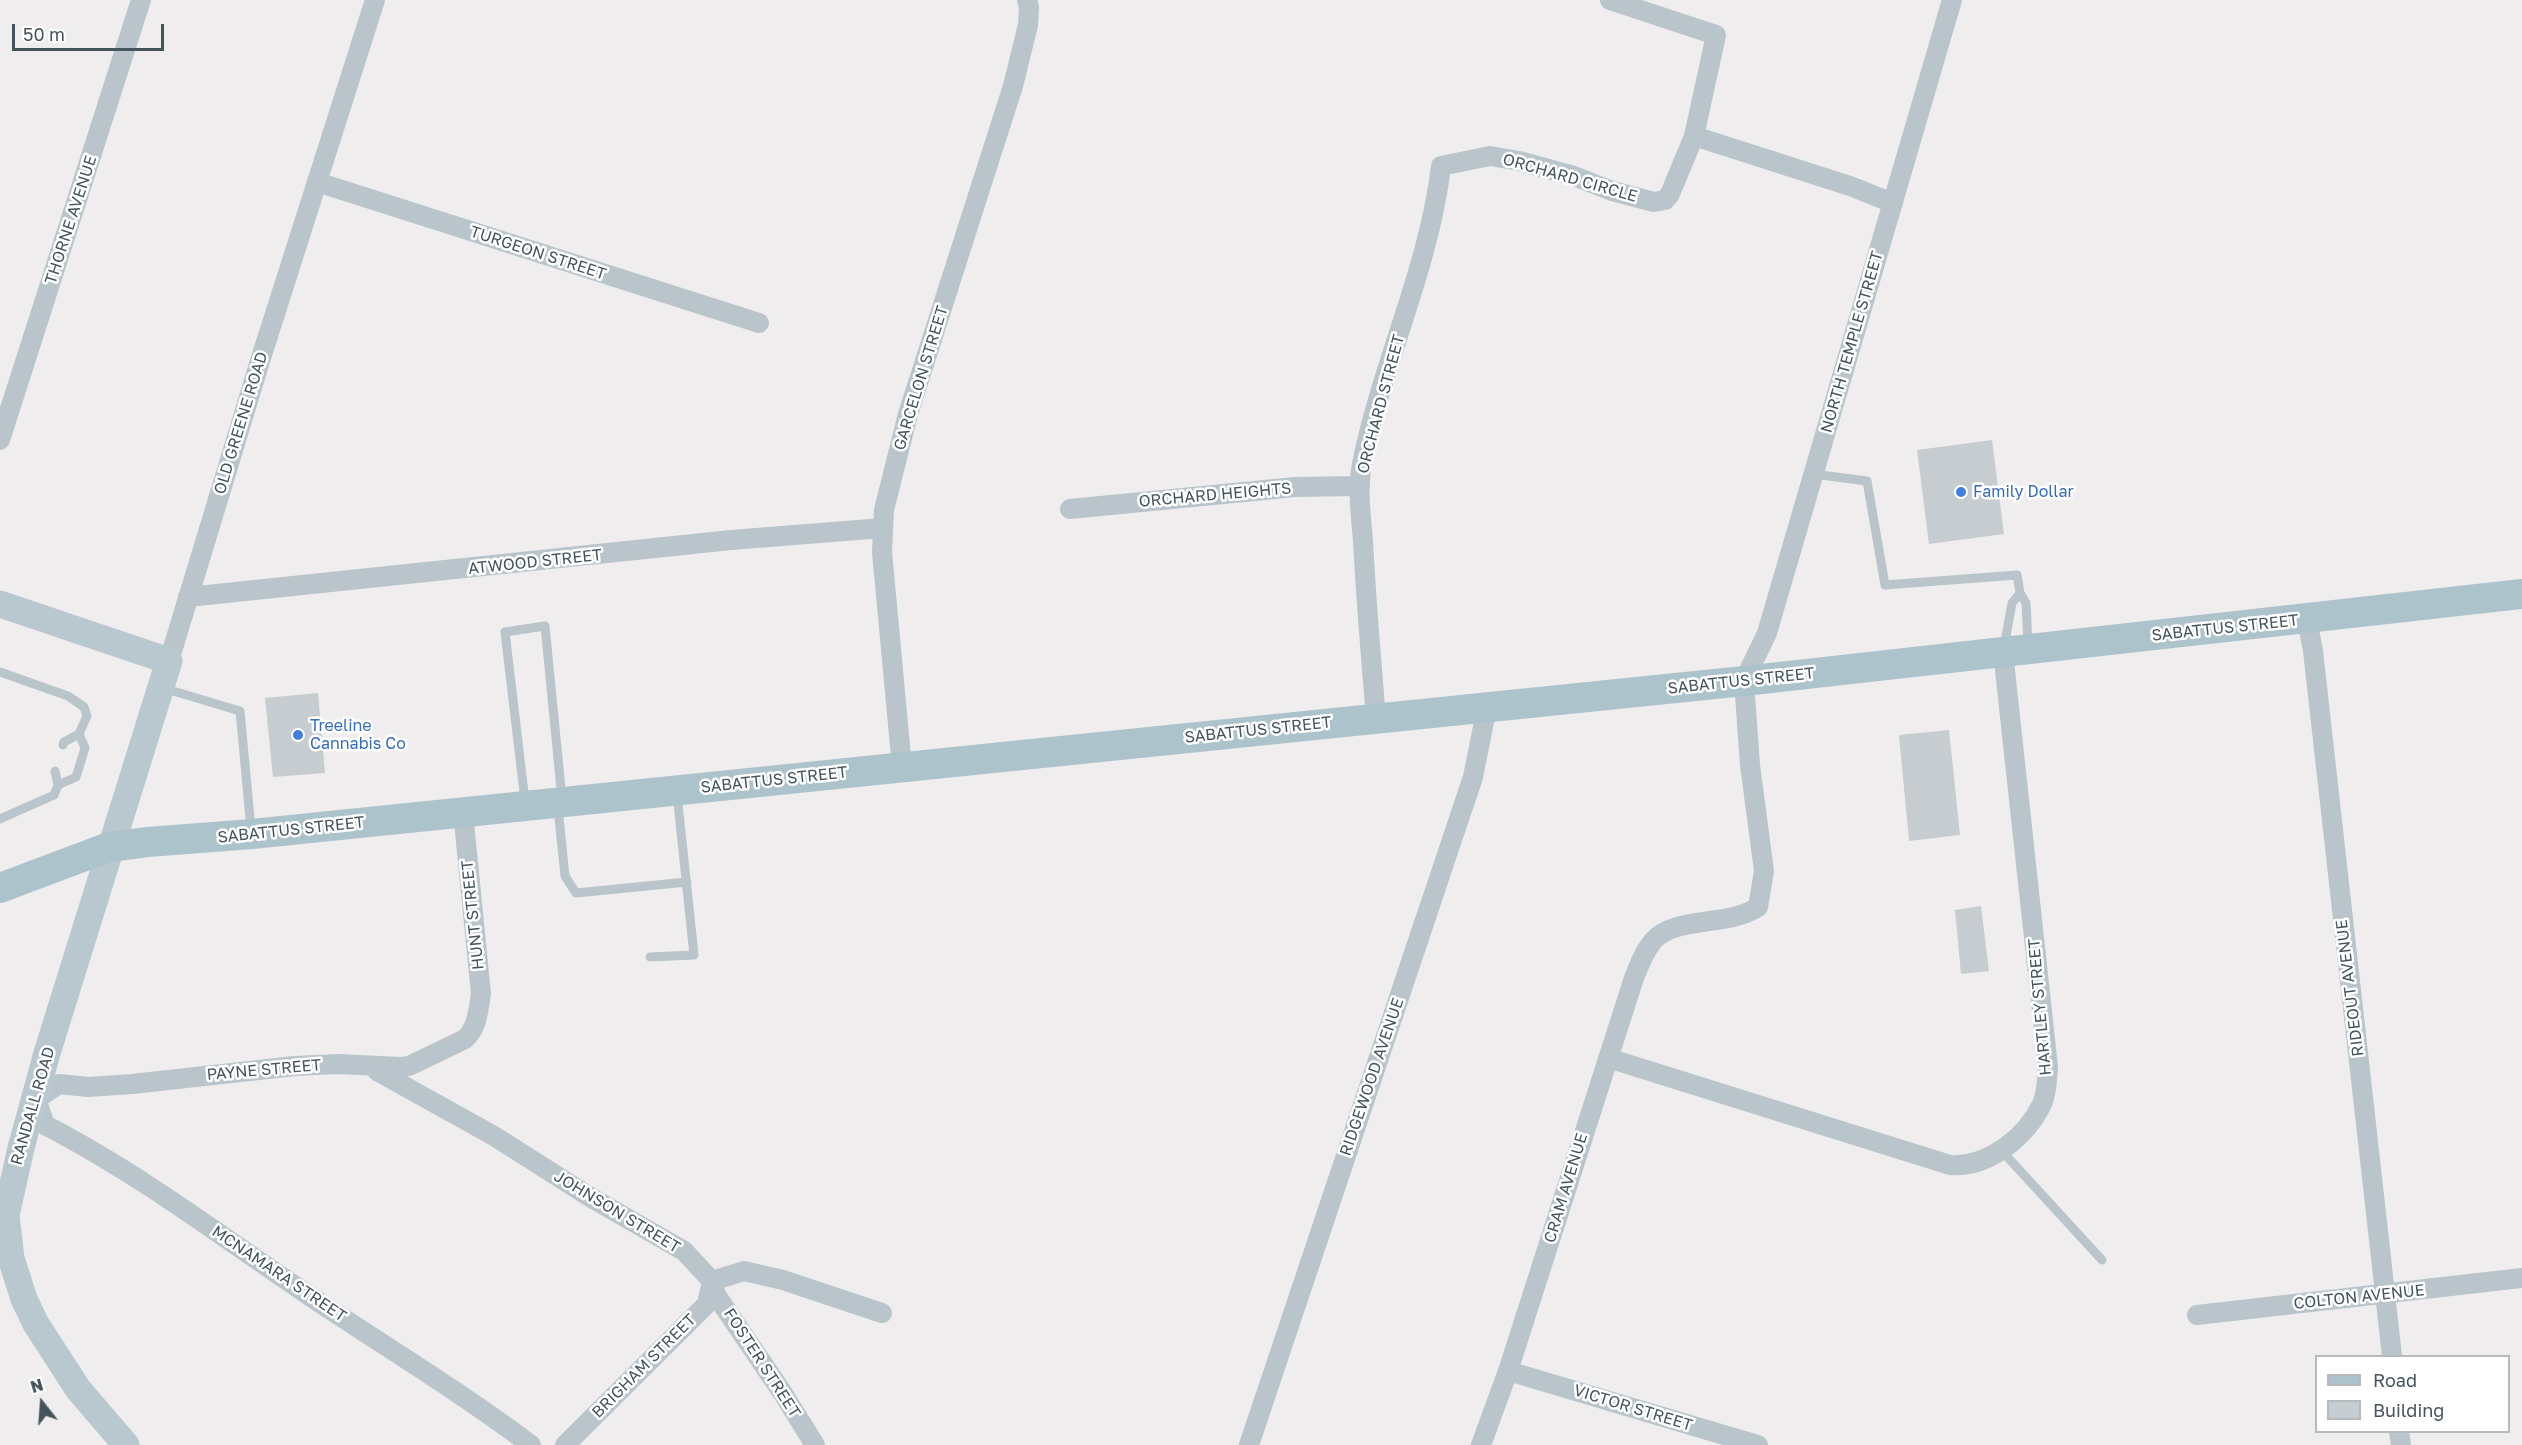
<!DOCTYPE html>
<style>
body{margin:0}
#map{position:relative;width:2522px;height:1445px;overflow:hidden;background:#f0edee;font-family:"Golos Text",sans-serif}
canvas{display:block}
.legend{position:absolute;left:2315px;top:1355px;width:195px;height:78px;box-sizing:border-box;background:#fff;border:2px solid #b5bbbd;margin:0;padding:8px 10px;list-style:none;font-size:18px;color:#46555b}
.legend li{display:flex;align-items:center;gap:12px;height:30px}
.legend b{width:30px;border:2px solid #b5bbbd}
.north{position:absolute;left:12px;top:1373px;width:60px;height:60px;-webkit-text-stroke:4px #fff;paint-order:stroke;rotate:343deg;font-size:16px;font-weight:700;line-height:24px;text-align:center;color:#46555b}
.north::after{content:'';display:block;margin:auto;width:21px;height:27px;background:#46555b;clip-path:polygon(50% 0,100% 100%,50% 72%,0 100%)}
.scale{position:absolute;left:12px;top:24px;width:152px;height:27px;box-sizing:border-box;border:3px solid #46555b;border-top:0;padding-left:8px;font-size:18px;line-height:21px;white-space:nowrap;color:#46555b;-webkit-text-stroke:4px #fff;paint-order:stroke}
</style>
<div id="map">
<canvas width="2522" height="1445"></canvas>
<ul class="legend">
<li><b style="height:8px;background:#adc3cc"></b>Road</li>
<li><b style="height:16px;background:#c7ccd0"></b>Building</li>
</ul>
<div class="north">N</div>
<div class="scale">50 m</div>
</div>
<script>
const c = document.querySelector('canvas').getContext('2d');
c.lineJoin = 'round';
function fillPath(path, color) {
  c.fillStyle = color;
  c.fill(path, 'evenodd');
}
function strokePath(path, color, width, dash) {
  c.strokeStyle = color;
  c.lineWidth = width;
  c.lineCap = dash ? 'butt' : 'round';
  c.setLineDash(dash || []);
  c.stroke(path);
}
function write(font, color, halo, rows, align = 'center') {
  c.font = font + ' "Golos Text",sans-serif';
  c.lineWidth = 5;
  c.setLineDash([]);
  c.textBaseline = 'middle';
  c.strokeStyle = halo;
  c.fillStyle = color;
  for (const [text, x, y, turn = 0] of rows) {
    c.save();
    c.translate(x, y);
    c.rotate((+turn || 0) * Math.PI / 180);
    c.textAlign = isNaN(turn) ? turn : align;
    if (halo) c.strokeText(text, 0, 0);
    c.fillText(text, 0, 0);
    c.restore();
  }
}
const building = new Path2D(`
 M1992 440 2004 534 1929 544 1917 450Z
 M318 693 325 773 273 777 265 698Z
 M1949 730 1960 835 1909 841 1899 735Z
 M1981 906 1989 971 1961 974 1955 910Z`);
const lane = new Path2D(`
 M1813 474 1867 481 1885 585 2017 575 2020 593 2026 603 2028 644
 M2004 647 2012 603 2020 593
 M0 672 68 696 84 707 87 716 79 734 64 742 63 745
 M163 688 240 711 251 829
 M58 785 76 777 85 748 79 734
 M525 801 505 632 545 626 562 799
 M558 808 565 876 576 893 687 882
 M0 819 54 795 58 785 55 771
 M650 957 694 955 677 794
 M2001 1150 2102 1260`);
const street = new Path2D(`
 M1694 136 1850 186 1893 203
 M317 182 759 323
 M0 440 141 0
 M1070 509 1295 487 1360 486
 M188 597 731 540 883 528
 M2307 619 2313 651 2392 1356
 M169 661 260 361 375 0
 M1376 718C1371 659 1366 600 1363 541 1361 516 1357 489 1362 464 1382 363 1429 269 1441 166L1490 156 1519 161 1574 176 1612 191 1654 202 1665 200 1670 194 1694 136 1716 35 1610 0
 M902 767 882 552 884 510 908 414 1013 86 1028 25 1029 7 1027 0
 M463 812 481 994C478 1010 478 1027 465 1039L409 1066 401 1067 338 1064 295 1066 132 1084 88 1087 59 1084 36 1099 45 1125C142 1175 229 1242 320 1303 391 1350 463 1394 531 1445
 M1608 1058 1950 1165C1988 1168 2026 1137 2042 1104 2047 1093 2047 1079 2048 1067L2003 652
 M377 1071 494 1136 590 1197 684 1251 712 1281 744 1271 783 1280 882 1313
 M712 1281 716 1295 782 1392 815 1445
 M2197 1315 2522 1278
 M1508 1371 1758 1445
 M2399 1432 2401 1445
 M565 1445 707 1304 712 1281
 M1249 1445 1473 777 1487 707
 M1481 1445 1508 1371 1634 978C1639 965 1644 952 1653 941 1674 916 1728 927 1758 907L1764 871 1750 765 1744 681 1767 633 1952 0`);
const secondary = new Path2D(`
 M0 604 169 661 47 1053 21 1148 6 1215 11 1258 24 1299 36 1324 78 1389 126 1445`);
const primary = new Path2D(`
 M0 888 109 847 148 842 252 834 1744 681 2522 594`);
const markers = [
 [1961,492,6,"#3f7fe0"],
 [298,735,6,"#3f7fe0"]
];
const streetNames = [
 ["ORCHARD CIRCLE",1570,178,16],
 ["THORNE AVENUE",71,220,-72],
 ["TURGEON STREET",538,253,18],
 ["NORTH TEMPLE STREET",1852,342,-74],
 ["GARCELON STREET",921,378,-73],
 ["ORCHARD STREET",1381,404,-75],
 ["OLD GREENE ROAD",241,423,-73],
 ["ORCHARD HEIGHTS",1215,495,-5],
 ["ATWOOD STREET",535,562,-6],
 ["SABATTUS STREET",2225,628,-6],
 ["SABATTUS STREET",1741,681,-6],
 ["SABATTUS STREET",1258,730,-6],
 ["SABATTUS STREET",774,780,-6],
 ["SABATTUS STREET",291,830,-6],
 ["HUNT STREET",473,915,-96],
 ["RIDEOUT AVENUE",2350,988,-97],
 ["HARTLEY STREET",2040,1007,-95],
 ["PAYNE STREET",264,1070,-5],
 ["RIDGEWOOD AVENUE",1372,1077,-71],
 ["RANDALL ROAD",33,1106,-74],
 ["CRAM AVENUE",1566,1188,-73],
 ["JOHNSON STREET",617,1212,31],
 ["MCNAMARA STREET",279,1274,34],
 ["COLTON AVENUE",2359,1297,-6],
 ["FOSTER STREET",762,1363,57],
 ["BRIGHAM STREET",644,1366,-45],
 ["VICTOR STREET",1633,1408,17]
];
const shopNames = [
 ["Family Dollar",1973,492],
 ["Treeline",310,726],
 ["Cannabis Co",310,744]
];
fillPath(building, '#c7ccd0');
strokePath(lane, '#b9c5cb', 9);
strokePath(street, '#b9c5cb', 20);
strokePath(secondary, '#b9c8cf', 27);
strokePath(primary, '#adc3cc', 30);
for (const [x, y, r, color] of markers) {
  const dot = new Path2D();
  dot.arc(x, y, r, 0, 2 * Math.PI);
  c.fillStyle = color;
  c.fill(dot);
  strokePath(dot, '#fff', 2);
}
write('16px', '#46555b', '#fff', streetNames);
write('16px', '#366cbe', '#fff', shopNames, 'left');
</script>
